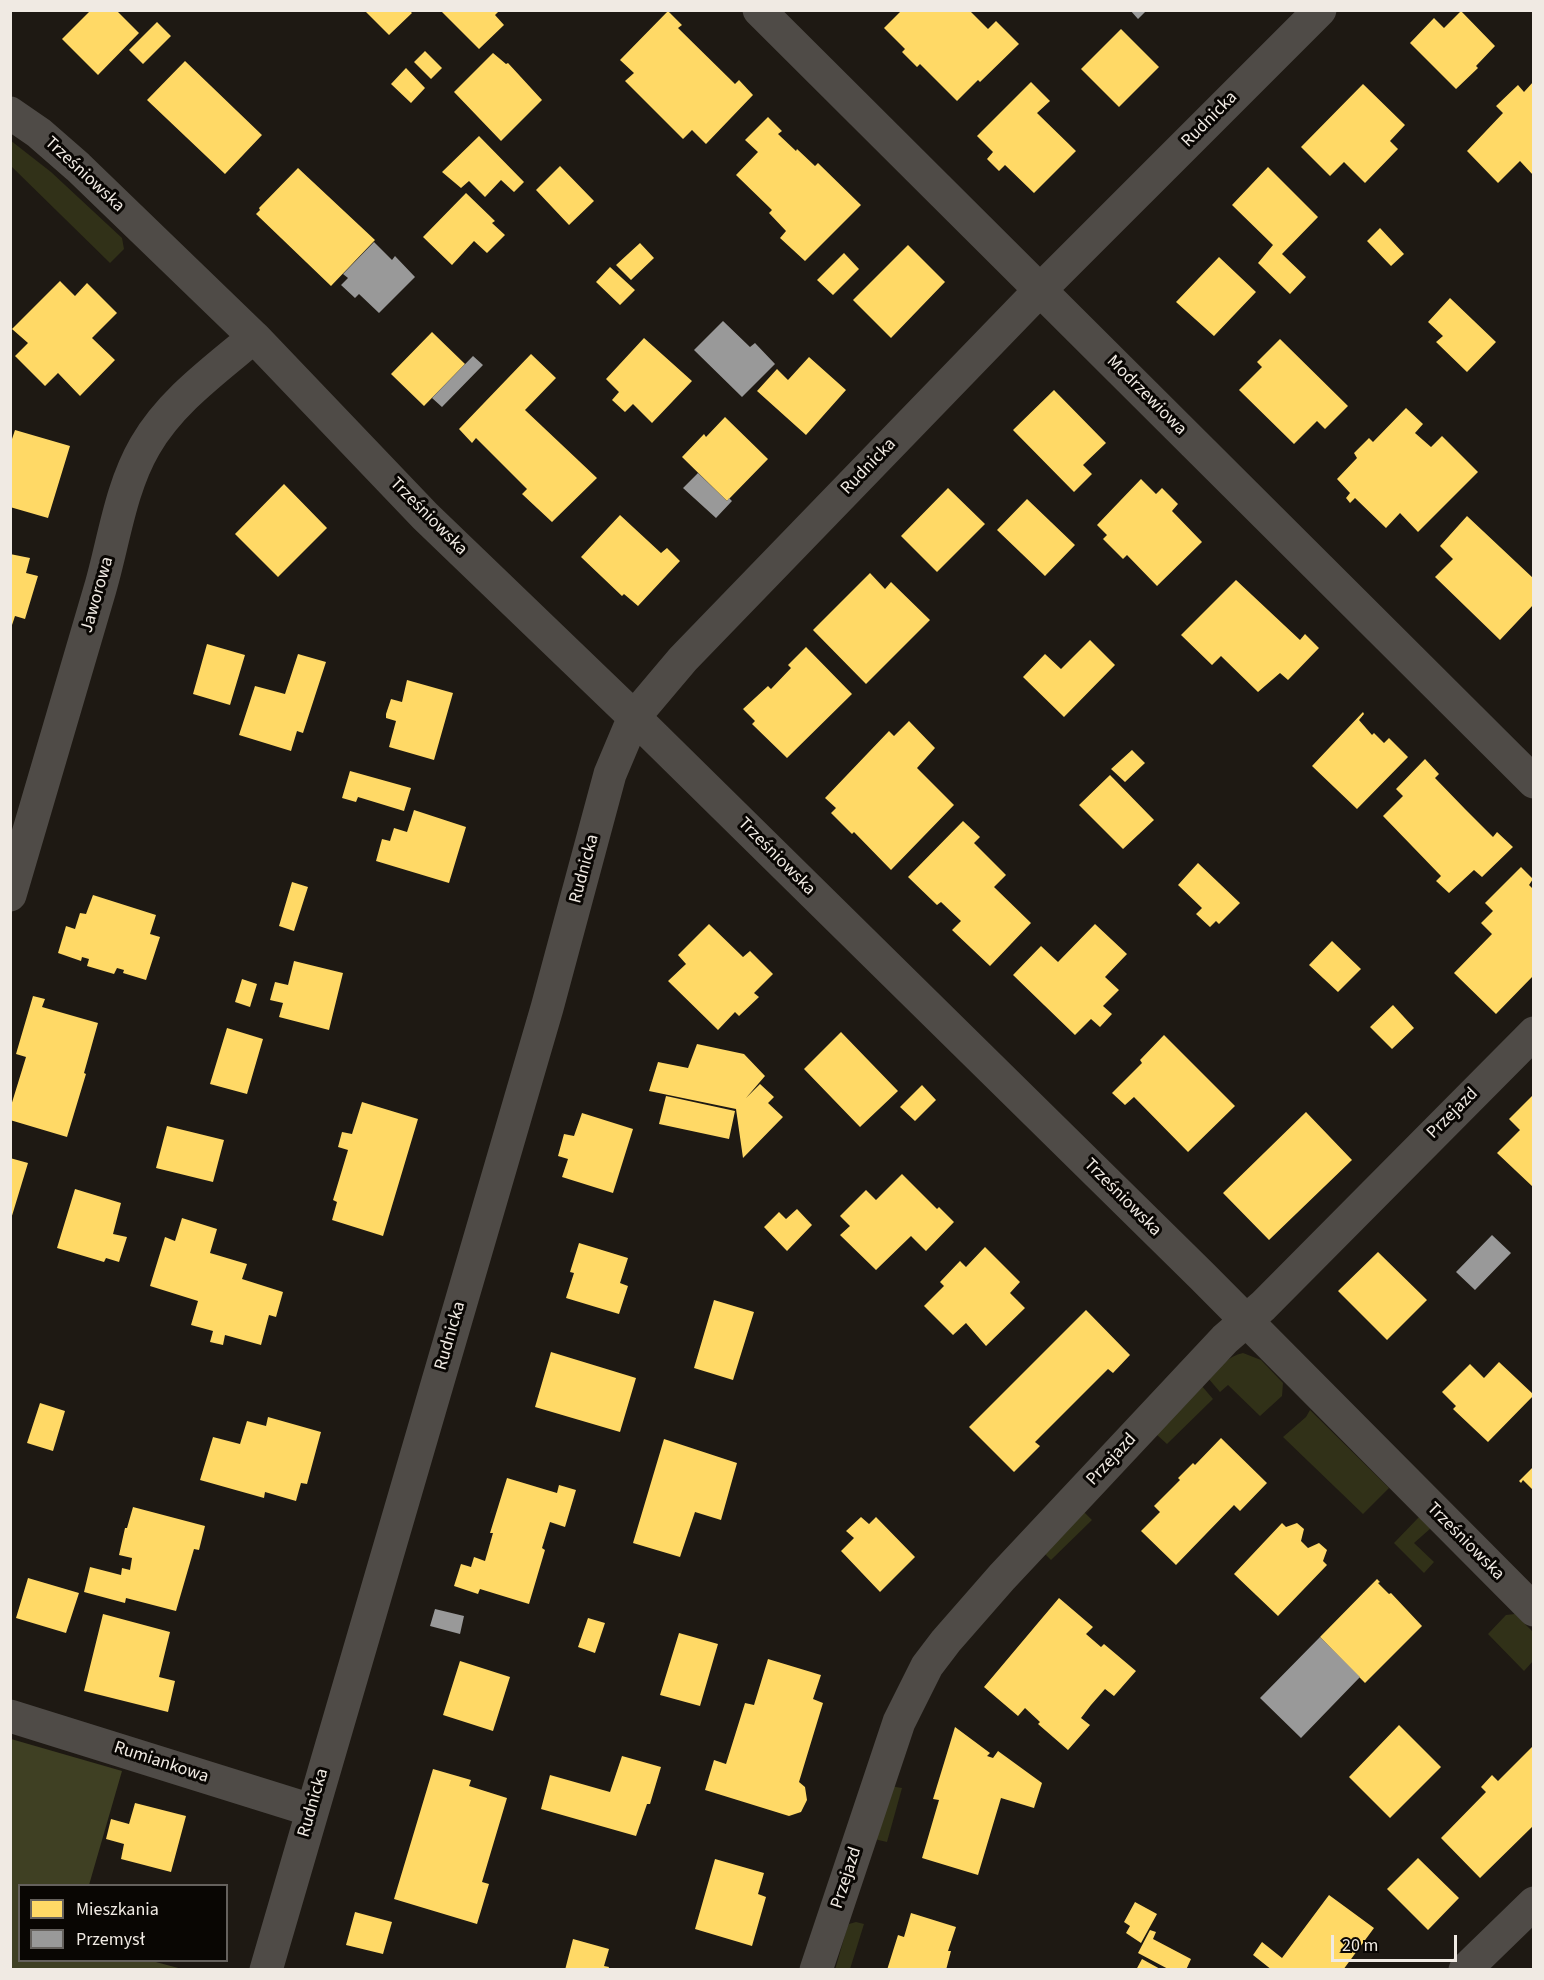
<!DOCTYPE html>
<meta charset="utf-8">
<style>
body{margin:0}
#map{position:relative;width:1544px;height:1980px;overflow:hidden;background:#1e1913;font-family:"Source Sans 3",sans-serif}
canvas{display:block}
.frame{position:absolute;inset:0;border:12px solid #f0eae3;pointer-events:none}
.legend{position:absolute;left:18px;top:1884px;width:210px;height:78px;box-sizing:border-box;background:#090603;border:2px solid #65615d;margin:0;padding:8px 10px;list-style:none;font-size:18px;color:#f0eae3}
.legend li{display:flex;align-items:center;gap:12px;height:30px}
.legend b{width:30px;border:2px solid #65615d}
.scale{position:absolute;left:1331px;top:1935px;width:126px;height:27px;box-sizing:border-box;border:3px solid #f0eae3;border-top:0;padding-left:8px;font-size:18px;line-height:21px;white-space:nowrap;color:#f0eae3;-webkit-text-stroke:4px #090603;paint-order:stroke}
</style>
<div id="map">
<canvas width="1544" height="1980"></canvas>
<div class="frame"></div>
<ul class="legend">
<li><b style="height:16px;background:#ffd966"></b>Mieszkania</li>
<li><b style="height:16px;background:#999"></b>Przemysł</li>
</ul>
<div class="scale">20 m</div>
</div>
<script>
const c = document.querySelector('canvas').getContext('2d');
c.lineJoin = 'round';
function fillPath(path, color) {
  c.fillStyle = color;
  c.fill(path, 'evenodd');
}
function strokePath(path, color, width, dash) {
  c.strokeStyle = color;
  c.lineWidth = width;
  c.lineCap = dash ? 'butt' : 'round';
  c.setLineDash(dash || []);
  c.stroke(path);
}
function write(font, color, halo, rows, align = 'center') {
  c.font = font + ' "Source Sans 3",sans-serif';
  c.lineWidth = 6;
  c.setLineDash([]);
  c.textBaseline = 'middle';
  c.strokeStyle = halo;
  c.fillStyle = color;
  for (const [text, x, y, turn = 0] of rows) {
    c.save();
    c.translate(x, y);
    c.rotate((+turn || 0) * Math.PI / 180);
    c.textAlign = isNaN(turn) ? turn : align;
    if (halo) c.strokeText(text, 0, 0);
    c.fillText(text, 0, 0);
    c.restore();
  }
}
const green = new Path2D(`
 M10 140 51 172 122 238 124 249 110 263 11 166Z
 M1243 1353 1261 1360 1283 1383 1282 1396 1260 1416 1228 1385 1220 1392 1208 1378C1219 1368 1228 1356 1243 1353Z
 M1201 1385 1213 1399 1167 1444 1156 1434Z
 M1310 1410 1389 1488 1363 1514 1283 1437 1306 1417Z
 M1083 1511 1092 1520 1051 1560 1044 1553Z
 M1419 1517 1431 1528 1414 1543 1434 1562 1424 1573 1394 1543Z
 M1515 1614 1533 1632V1661L1524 1671 1488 1634 1506 1615Z
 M890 1786 902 1788 887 1842 874 1839Z
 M856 1922 864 1924 850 1969 835 1970 847 1928 849 1924Z`);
const forest = new Path2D(`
 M11 1739 122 1771 89 1885 20 1886V1960L152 1961 182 1969H11Z`);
const homes = new Path2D(`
 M91 10H116L139 33 98 75 62 39Z
 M364 10H409L412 13 389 35Z
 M440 10H500L495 15 504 25 479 49Z
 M902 10H969L988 29 996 21 1019 44 980 82 978 80 957 101 920 64 917 67 902 52 905 49 884 28Z
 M668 11 682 25 678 28 735 84 739 80 753 95 706 144 692 130 683 139 625 81 634 73 620 60Z
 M1461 11 1495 46 1476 66 1478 68 1456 89 1410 43 1434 18 1444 28Z
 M157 22 171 36 143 64 129 50Z
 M1121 29 1159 67 1119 107 1081 69Z
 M425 51 442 68 431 79 414 62Z
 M493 53 506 64 508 63 542 100 501 141 454 92Z
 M185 61 262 135 225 174 147 100Z
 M406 68 425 88 411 103 391 84Z
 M1031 82 1050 101 1037 113 1076 151 1034 193 1005 165 999 171 987 159 993 152 977 136Z
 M1533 82V175L1520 161 1498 183 1467 151 1503 113 1496 106 1518 85 1524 92Z
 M1363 84 1405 125 1390 141 1398 149 1365 183 1344 162 1330 176 1301 147Z
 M768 117 782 131 778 134 796 151 797 149 815 166 818 163 861 205 805 261 780 238 786 231 769 213 772 210 736 175 758 152 745 140Z
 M479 136 524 182 514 192 501 180 485 197 469 181 461 188 442 172Z
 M560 166 594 201 569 225 536 190Z
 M1268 167 1318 217 1282 254 1306 277 1290 294 1258 263 1273 245 1232 205Z
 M298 168 375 240 331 286 256 214 260 210 259 208Z
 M466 193 495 221 492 223 505 235 487 253 474 241 452 265 423 237Z
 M1380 228 1404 254 1391 266 1367 241Z
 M640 243 654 258 631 280 616 265Z
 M908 245 945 282 891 338 853 300Z
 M844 253 859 269 833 295 817 280Z
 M1219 257 1256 292 1214 336 1176 302Z
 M610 267 635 290 620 305 596 282Z
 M60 281 75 296 87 283 117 313 92 338 115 360 80 396 58 373 45 386 15 356 28 343 12 329Z
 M1450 298 1496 342 1467 372 1436 342 1443 336 1428 322Z
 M432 332 465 364 424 406 391 374Z
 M644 338 692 381 652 423 633 404 625 412 612 400 619 392 606 379Z
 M1280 339 1348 406 1325 429 1317 421 1294 444 1239 390 1262 367 1257 362Z
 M531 354 556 378 525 410 597 478 552 522 522 494 527 489 476 438 472 443 459 429Z
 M809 357 846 390 806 435 757 391 777 369 788 380Z
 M1054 390 1106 443 1083 465 1092 474 1074 492 1013 430Z
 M1406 408 1423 424 1415 433 1431 447 1442 436 1478 472 1418 532 1400 513 1386 528 1355 498 1350 503 1346 498 1350 493 1337 479 1357 458 1354 453 1369 438 1373 442Z
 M725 417 768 459 727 501 682 457 704 434 706 437Z
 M15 430 70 446 48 518 10 507V445Z
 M1141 479 1156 494 1162 488 1178 504 1172 511 1202 542 1157 586 1127 555 1123 559 1103 539 1107 535 1097 525Z
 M284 484 327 528 278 577 235 534Z
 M948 488 985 524 937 572 901 536Z
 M1027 499 1075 545 1045 576 997 530Z
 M620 515 661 553 667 548 680 561 638 606 624 594 622 596 581 557Z
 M1467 516 1533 578V605L1500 640 1435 577 1453 559 1440 546Z
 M10 554 30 558 26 573 38 576 25 619 15 616 11 628Z
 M870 573 885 589 891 582 930 620 866 684 813 630Z
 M1236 580 1300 640 1305 634 1319 648 1288 680 1280 673 1258 692 1221 656 1212 665 1181 635Z
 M1090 640 1115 665 1064 717 1023 677 1045 654 1061 669Z
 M207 644 245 655 230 705 193 694Z
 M806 647 852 694 787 758 752 724 755 721 743 709 768 686 771 689 791 668 788 665Z
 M298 654 326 662 303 733 297 731 291 751 239 735 255 686 285 694Z
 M407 680 453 693 434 760 389 747 396 721 386 718V714L391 699 402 702Z
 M1363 712 1364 714 1359 720 1372 735 1374 733 1384 743 1389 738 1408 757 1357 809 1312 766Z
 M909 721 935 748 917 768 954 805 891 870 854 832 852 834 831 813 836 808 825 798 889 731 894 736Z
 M1132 750 1145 763 1125 782 1111 769Z
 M1425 759 1439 774 1435 778 1465 809 1493 837 1497 832 1513 847 1482 877 1474 870 1449 893 1436 881 1441 876 1383 816 1403 796 1396 789Z
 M350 771 411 788 404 811 358 797 356 802 342 798Z
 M1110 775 1154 820 1123 849 1079 805Z
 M414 810 466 827 449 883 376 861 382 839 390 841 394 828 407 832Z
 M963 821 980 837 974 843 1006 875 994 887 1031 923 990 966 952 930 961 921 941 902 937 905 908 877Z
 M1198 863 1240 903 1219 924 1216 921 1210 927 1196 914 1202 908 1178 885Z
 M1521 867 1533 879 1529 885 1533 889V976L1496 1014 1454 973 1492 934 1481 923 1493 911 1485 903Z
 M292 882 308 887 294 931 279 926Z
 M93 895 156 915 150 934 160 937 146 980 123 973 124 970 117 968 114 974 87 966 89 959 82 957 81 961 58 953 66 926 75 929 80 913 86 914Z
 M709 924 743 957 750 951 773 974 754 993 759 997 739 1016 735 1012 718 1030 668 981 686 964 678 955Z
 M1095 924 1127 954 1105 977 1119 990 1103 1006 1112 1014 1100 1027 1091 1019 1075 1035 1013 975 1041 946 1058 962Z
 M1332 941 1361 969 1338 992 1309 965Z
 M294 961 343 973 329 1030 279 1017 283 1003 270 1000 275 982 288 985Z
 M242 979 257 984 250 1007 235 1002Z
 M33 996 45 999 42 1007 98 1023 84 1073 86 1074 67 1137 10 1120V1109L26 1057 16 1054Z
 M1393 1005 1414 1028 1392 1049 1370 1027Z
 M227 1028 263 1039 247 1094 210 1084Z
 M841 1032 898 1091 860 1127 804 1069Z
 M1164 1035 1235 1106 1188 1152 1134 1097 1125 1105 1112 1093 1142 1063 1140 1060Z
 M697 1044 744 1054 765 1076 746 1098 760 1084 774 1097 768 1103 783 1117 743 1158 736 1109 649 1091 658 1062 688 1068Z
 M922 1085 936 1100 915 1121 900 1107Z
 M1533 1095V1187L1497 1153 1520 1130 1509 1119Z
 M666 1096 735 1111 729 1139 659 1124Z
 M362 1102 418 1119 383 1236 332 1220 337 1202 333 1200 348 1150 338 1147 342 1132 352 1134Z
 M1306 1112 1352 1160 1269 1240 1223 1193Z
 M582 1113 633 1129 613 1193 562 1177 568 1159 558 1156 564 1134 574 1136Z
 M167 1126 224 1140 213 1182 156 1168Z
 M10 1158 28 1163 11 1219H10Z
 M902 1174 937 1209 939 1207 954 1222 926 1251 911 1236 876 1270 840 1235 850 1226 840 1216 866 1190 876 1200Z
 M75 1189 121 1203 113 1234 127 1237 119 1262 106 1258 104 1262 57 1248Z
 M797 1209 812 1225 787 1251 764 1227 779 1212 786 1219Z
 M182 1218 217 1229 210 1253 247 1264 242 1279 283 1292 276 1317 269 1315 261 1345 225 1335 223 1345 210 1342 213 1331 191 1325 198 1301 150 1286 165 1237 175 1241Z
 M579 1243 628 1258 620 1283 628 1286 619 1314 566 1298 574 1273 570 1272Z
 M985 1247 1020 1282 1010 1293 1025 1308 986 1346 966 1323 953 1335 924 1306 944 1286 940 1282 960 1261 966 1267Z
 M1378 1252 1427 1300 1387 1340 1338 1291Z
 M714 1300 754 1312 733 1380 694 1368Z
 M1086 1310 1130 1355 1113 1373 1108 1369 1035 1442 1040 1446 1014 1472 969 1427Z
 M551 1352 636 1378 620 1432 535 1407Z
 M1499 1362 1534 1395 1488 1442 1453 1409 1456 1406 1442 1392 1470 1364 1484 1378Z
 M40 1403 65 1411 53 1451 27 1443Z
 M268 1417 321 1432 307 1484 301 1483 296 1501 265 1492 264 1498 200 1480 213 1437 240 1444 247 1421 266 1426Z
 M1221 1438 1267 1483 1240 1511 1234 1505 1176 1565 1141 1531 1160 1512 1154 1506 1180 1480 1178 1478 1193 1463 1195 1465Z
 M664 1439 737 1463 721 1520 695 1512 680 1557 633 1543Z
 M1533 1467V1490L1523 1480 1521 1483 1519 1481Z
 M507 1478 557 1493 559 1485 576 1490 565 1527 550 1522 542 1548 545 1550 529 1604 480 1589 478 1594 454 1586 461 1564 471 1567 474 1557 485 1561 493 1533H490Z
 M133 1507 205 1526 199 1550 194 1549 176 1611 126 1598 125 1603 84 1592 90 1567 121 1575 122 1568 130 1570 132 1558 119 1555 125 1528H127Z
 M861 1517 869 1524 876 1517 915 1557 880 1592 841 1551 854 1538 846 1531Z
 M1282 1523 1286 1527 1297 1523 1304 1529 1301 1541 1308 1548 1319 1543 1327 1550 1323 1561 1327 1565 1278 1616 1234 1574Z
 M28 1578 79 1593 66 1633 16 1618Z
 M1377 1579 1380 1582 1378 1583 1389 1594 1391 1593 1422 1626 1365 1683 1320 1637Z
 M1059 1598 1093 1627 1086 1634 1101 1647 1104 1644 1136 1671 1114 1696 1105 1689 1091 1705 1081 1718 1090 1725 1068 1750 1038 1724 1040 1722 1025 1708 1018 1716 984 1687Z
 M103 1614 170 1632 159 1677 175 1681 168 1712 84 1691Z
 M588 1618 605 1623 595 1653 578 1647Z
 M679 1633 718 1644 700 1706 660 1695Z
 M768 1659 821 1675 813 1699 823 1703 799 1782 805 1787 807 1800 801 1812 789 1816 705 1790 714 1760 726 1764 745 1703 754 1705Z
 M460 1661 510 1677 493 1731 443 1715Z
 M1399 1725 1441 1767 1390 1818 1349 1777Z
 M955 1727 990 1753 987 1756 993 1758 998 1751 1042 1783 1034 1808 1001 1798 978 1875 922 1858 939 1800 933 1799Z
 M1533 1746V1826L1480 1878 1441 1838 1486 1792 1481 1787 1492 1775 1498 1781Z
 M622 1756 661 1767 650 1804H647L636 1836 541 1809 550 1775 610 1792Z
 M433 1769 471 1780 469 1786 507 1798 482 1882 489 1884 477 1924 394 1899Z
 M135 1803 186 1816 171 1872 121 1859 124 1844 106 1839 111 1819 129 1824Z
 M1418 1858 1459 1898 1428 1930 1387 1889Z
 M715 1859 764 1873 758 1894 766 1897 752 1946 695 1929Z
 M1329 1895 1374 1928 1343 1970H1272L1253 1955 1262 1942 1282 1958Z
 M1135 1902 1157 1914 1141 1943 1126 1933 1130 1926 1124 1922Z
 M355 1912 392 1922 383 1954 346 1945Z
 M911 1913 956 1927 948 1951H951L946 1970H887L898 1935 904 1937Z
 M1150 1930 1156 1932 1153 1939 1191 1959 1186 1970H1170L1138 1953Z
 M573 1939 609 1949 604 1966 609 1967 608 1970H565Z
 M1142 1959 1162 1970H1136Z`);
const industry = new Path2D(`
 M1130 10H1147L1138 19Z
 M374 242 392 260 395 256 415 277 379 313 359 294 355 298 341 285 348 278 343 274Z
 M723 321 750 347 755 343 775 364 742 397 694 350Z
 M473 356 483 365 442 407 432 398Z
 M698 473 727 501 729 498 732 501 716 518 683 488Z
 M1492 1235 1511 1253 1475 1290 1456 1272Z
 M435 1609 464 1616 460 1634 430 1626Z
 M1320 1637 1360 1677 1301 1738 1260 1698Z`);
const street = new Path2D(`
 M759 10 1534 782
 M10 113 39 133 78 167 254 337 425 516 634 717 1202 1276 1534 1610
 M10 895C40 793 70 691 100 589 114 541 120 489 145 446 171 401 215 370 254 337
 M10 1716 311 1810
 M266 1970 547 1008 610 774 634 717 683 659 1040 290 1320 10
 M816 1970 899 1722 927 1666 946 1641 1002 1577 1225 1339 1263 1306 1534 1033
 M1465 1970 1534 1903`);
const streetNames = [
 ["Rudnicka",1210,120,-45],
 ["Trześniowska",84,175,43],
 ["Modrzewiowa",1146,396,45],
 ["Rudnicka",869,467,-46],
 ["Trześniowska",428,517,45],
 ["Jaworowa",98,595,-74],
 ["Trześniowska",776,857,45],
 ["Rudnicka",585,869,-75],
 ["Przejazd",1453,1114,-45],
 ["Trześniowska",1122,1198,45],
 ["Rudnicka",451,1336,-74],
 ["Przejazd",1112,1460,-47],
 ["Trześniowska",1465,1542,45],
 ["Rumiankowa",161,1763,18],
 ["Rudnicka",314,1803,-74],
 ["Przejazd",847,1878,-72]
];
fillPath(green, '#313118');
fillPath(forest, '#3f4023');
fillPath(homes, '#ffd966');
fillPath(industry, '#999');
strokePath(street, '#4f4b47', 33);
write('18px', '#f0eae3', '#090603', streetNames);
</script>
